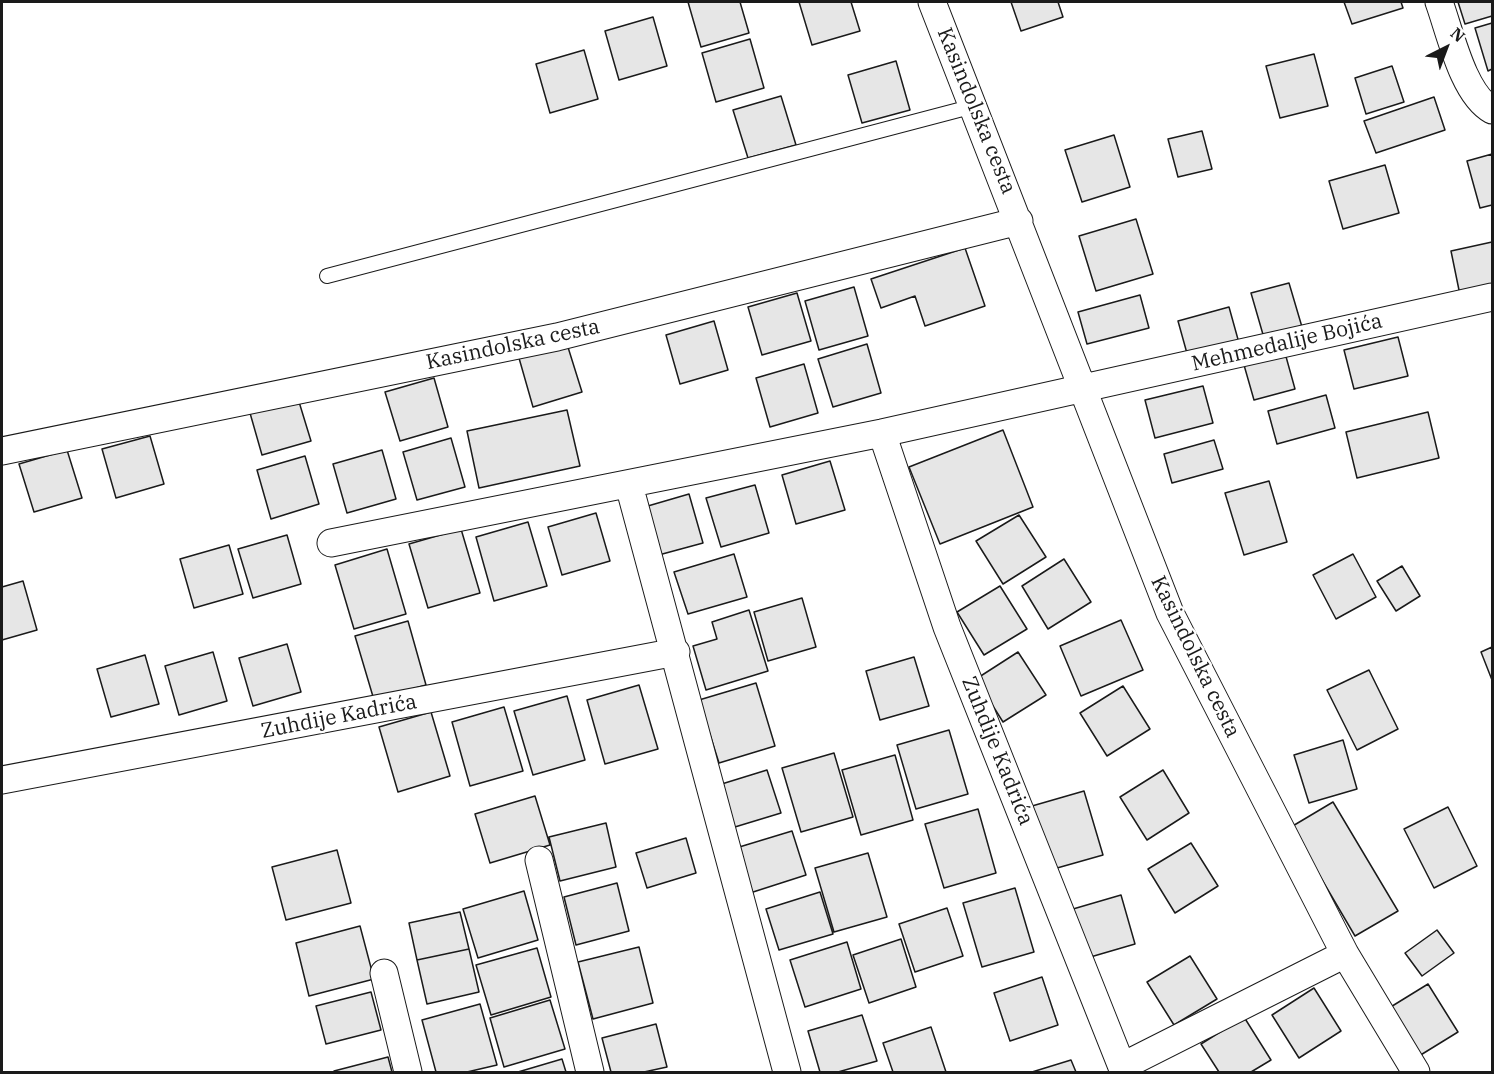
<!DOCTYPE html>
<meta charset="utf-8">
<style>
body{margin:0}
#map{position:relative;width:1494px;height:1074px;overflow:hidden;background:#fff;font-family:"IBM Plex Serif",serif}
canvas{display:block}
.frame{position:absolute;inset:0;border:3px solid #1a1a1a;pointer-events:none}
.north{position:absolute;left:1416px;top:18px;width:60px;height:60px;-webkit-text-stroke:4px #fff;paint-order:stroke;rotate:42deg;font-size:16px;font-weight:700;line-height:24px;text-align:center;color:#1a1a1a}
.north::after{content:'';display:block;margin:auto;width:21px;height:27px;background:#1a1a1a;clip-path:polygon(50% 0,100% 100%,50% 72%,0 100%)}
</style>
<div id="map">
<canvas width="1494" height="1074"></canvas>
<div class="frame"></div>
<div class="north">N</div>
</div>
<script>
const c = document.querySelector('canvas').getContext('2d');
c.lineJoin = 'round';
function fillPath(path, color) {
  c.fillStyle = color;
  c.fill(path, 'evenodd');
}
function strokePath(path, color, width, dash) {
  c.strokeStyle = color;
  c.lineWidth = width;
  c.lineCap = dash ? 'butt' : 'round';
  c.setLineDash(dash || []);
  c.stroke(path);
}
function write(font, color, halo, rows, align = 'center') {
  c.font = font + ' "IBM Plex Serif",serif';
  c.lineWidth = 4.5;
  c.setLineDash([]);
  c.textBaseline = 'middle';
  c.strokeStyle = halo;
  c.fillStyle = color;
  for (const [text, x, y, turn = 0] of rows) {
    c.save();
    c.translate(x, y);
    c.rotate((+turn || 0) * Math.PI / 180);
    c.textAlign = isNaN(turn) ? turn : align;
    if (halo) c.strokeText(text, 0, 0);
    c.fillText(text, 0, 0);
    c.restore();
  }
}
const building = new Path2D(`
 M688 2H740L749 33 701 47Z
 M799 2H851L860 31 812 45Z
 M1011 2H1058L1063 17 1021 31Z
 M1344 2H1401L1403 8 1352 24Z
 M1458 2H1492V16L1465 24Z
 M653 17 667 66 619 80 605 31Z
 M1492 23V69L1488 71 1475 28Z
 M750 39 764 88 716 102 702 53Z
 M584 50 598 99 550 113 536 64Z
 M1314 54 1328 106 1280 118 1266 66Z
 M896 61 910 110 862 123 848 75Z
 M1392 66 1404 102 1366 114 1355 78Z
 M781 96 796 145 748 158 733 110Z
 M1434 97 1445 130 1376 153 1364 121Z
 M1202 131 1212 169 1178 177 1168 139Z
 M1114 135 1130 187 1082 202 1065 150Z
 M1492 154V205L1480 208 1467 161Z
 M1385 165 1399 213 1343 229 1329 181Z
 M1136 219 1153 274 1096 291 1079 236Z
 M1492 242V287L1460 295 1451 251Z
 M965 248 985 306 925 326 915 296 881 308 871 279Z
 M1289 283 1302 327 1264 338 1251 293Z
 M854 287 868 336 819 350 805 301Z
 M797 293 811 341 762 355 748 307Z
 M1140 295 1149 328 1087 344 1078 312Z
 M1229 307 1239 343 1188 357 1178 321Z
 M714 321 728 370 680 384 666 335Z
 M1398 337 1408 376 1354 389 1344 350Z
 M567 344 582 392 533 407 519 358Z
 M867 344 881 393 833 407 818 359Z
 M1285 353 1295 389 1254 400 1244 365Z
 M804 364 818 413 770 427 756 378Z
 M434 378 448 427 400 441 385 392Z
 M1203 386 1213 423 1155 438 1145 400Z
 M296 392 311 441 262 455 248 406Z
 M1326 395 1335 428 1277 444 1268 411Z
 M567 410 580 466 479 488 467 431Z
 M1428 412 1439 458 1357 478 1346 432Z
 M1003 430 1033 507 940 544 909 467Z
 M150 436 164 484 116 498 102 449Z
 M451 438 465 487 417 500 403 452Z
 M1214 440 1223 469 1172 483 1164 454Z
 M67 450 82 498 34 512 19 464Z
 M382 450 396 499 347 513 333 464Z
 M305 456 319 504 271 519 257 470Z
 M830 461 845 510 796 524 782 475Z
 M1269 481 1287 542 1244 555 1225 493Z
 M755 485 769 533 721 547 706 498Z
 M689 494 703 543 655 556 641 508Z
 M596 513 610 561 562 575 548 527Z
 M1019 515 1046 557 1003 584 976 541Z
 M528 522 547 586 494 601 476 537Z
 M461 529 480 593 428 608 409 544Z
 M287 535 301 584 253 598 238 549Z
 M229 545 243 594 194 608 180 559Z
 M387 549 406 614 354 629 335 565Z
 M734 554 747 597 688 614 674 572Z
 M1353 554 1376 597 1336 619 1313 575Z
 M1064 559 1091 602 1048 629 1022 586Z
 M1402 566 1420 596 1396 611 1377 581Z
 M23 581 37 630 2 640V587Z
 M1000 586 1027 629 984 655 957 612Z
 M802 598 816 647 768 661 754 612Z
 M749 610 768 671 706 690 693 646 717 639 712 622Z
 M1121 620 1143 670 1081 696 1060 646Z
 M408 621 426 685 374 700 355 636Z
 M287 644 301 692 253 706 239 658Z
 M1492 647V680L1481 652Z
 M213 652 227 701 179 715 165 666Z
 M1018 652 1046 695 1003 722 976 679Z
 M145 655 159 704 111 717 97 669Z
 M914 657 929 706 880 720 866 671Z
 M1369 670 1398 729 1357 750 1327 690Z
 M756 683 775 746 719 763 699 700Z
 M639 685 658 749 605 764 587 700Z
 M1123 686 1150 729 1107 756 1080 713Z
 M567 696 585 760 533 775 514 711Z
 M504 707 523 771 470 786 452 722Z
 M431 712 450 776 398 792 379 727Z
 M949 730 968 794 916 809 897 745Z
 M1343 740 1357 789 1309 803 1294 755Z
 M834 753 853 817 801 832 782 768Z
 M895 755 913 820 861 835 842 770Z
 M767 770 781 813 725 830 712 787Z
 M1163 770 1189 813 1147 840 1120 797Z
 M1084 791 1103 855 1050 870 1032 806Z
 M535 796 550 845 490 863 475 814Z
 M1333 802 1398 911 1355 936 1291 827Z
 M1448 807 1477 866 1434 888 1404 829Z
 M978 809 996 873 944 888 925 824Z
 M606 823 616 867 560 881 549 837Z
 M792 831 806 875 750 893 736 848Z
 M686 838 696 873 647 888 636 853Z
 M1191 843 1218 886 1175 913 1148 869Z
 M337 850 351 903 286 920 272 867Z
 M868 853 887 917 834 932 815 868Z
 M617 883 629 931 576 945 564 897Z
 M1015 888 1034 952 982 967 963 903Z
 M524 891 538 940 478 958 463 909Z
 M820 892 833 934 779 950 766 909Z
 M1121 895 1135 944 1087 958 1073 909Z
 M947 908 963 956 915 972 899 924Z
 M460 912 469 949 417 960 409 923Z
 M360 926 374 979 309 996 296 943Z
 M1437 930 1454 953 1422 976 1405 953Z
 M901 939 916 987 869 1003 853 955Z
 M847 942 861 989 805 1007 790 960Z
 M639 947 653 1003 593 1019 578 962Z
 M537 948 551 997 491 1015 476 965Z
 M469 949 479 992 427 1004 417 960Z
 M1190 956 1217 999 1174 1025 1147 982Z
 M1042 977 1058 1025 1010 1041 994 993Z
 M1428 984 1458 1032 1419 1056 1389 1008Z
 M1314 988 1341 1031 1299 1058 1272 1015Z
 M371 992 381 1030 326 1044 316 1006Z
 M550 1000 565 1049 504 1067 490 1018Z
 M480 1004 497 1065 467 1072H436L422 1020Z
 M862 1015 877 1061 838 1072H820L808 1031Z
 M1244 1017 1271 1060 1251 1072H1219L1201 1044Z
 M656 1024 667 1067 644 1072H611L602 1038Z
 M931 1027 946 1072H893L883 1043Z
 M388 1057 392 1072H334V1071Z
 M562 1059 566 1072H518Z
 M1071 1060 1076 1072H1032Z`);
const lane = new Path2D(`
 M327 276 974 106`);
const street = new Path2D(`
 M932 2 1170 613 1345 954 1416 1072
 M1439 2C1450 32 1463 94 1492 110
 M882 433 947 627 1124 1072
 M2 451 557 337 1019 221
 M629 485 787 1072
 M331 543 882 433 1492 297
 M2 780 676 652
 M539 860 590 1072
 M384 973 408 1072
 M1123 1066 1345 954`);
const streetNames = [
 ["Kasindolska cesta",976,111,68],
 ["Mehmedalije Bojića",1287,343,-13],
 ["Kasindolska cesta",513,345,-12],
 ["Kasindolska cesta",1195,657,64],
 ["Zuhdije Kadrića",339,717,-11],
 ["Zuhdije Kadrića",997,751,68]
];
fillPath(building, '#e6e6e6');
strokePath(building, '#1a1a1a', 1.5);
strokePath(lane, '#1a1a1a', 16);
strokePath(street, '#1a1a1a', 29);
strokePath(lane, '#fff', 14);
strokePath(street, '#fff', 27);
write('21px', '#1a1a1a', '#fff', streetNames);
</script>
